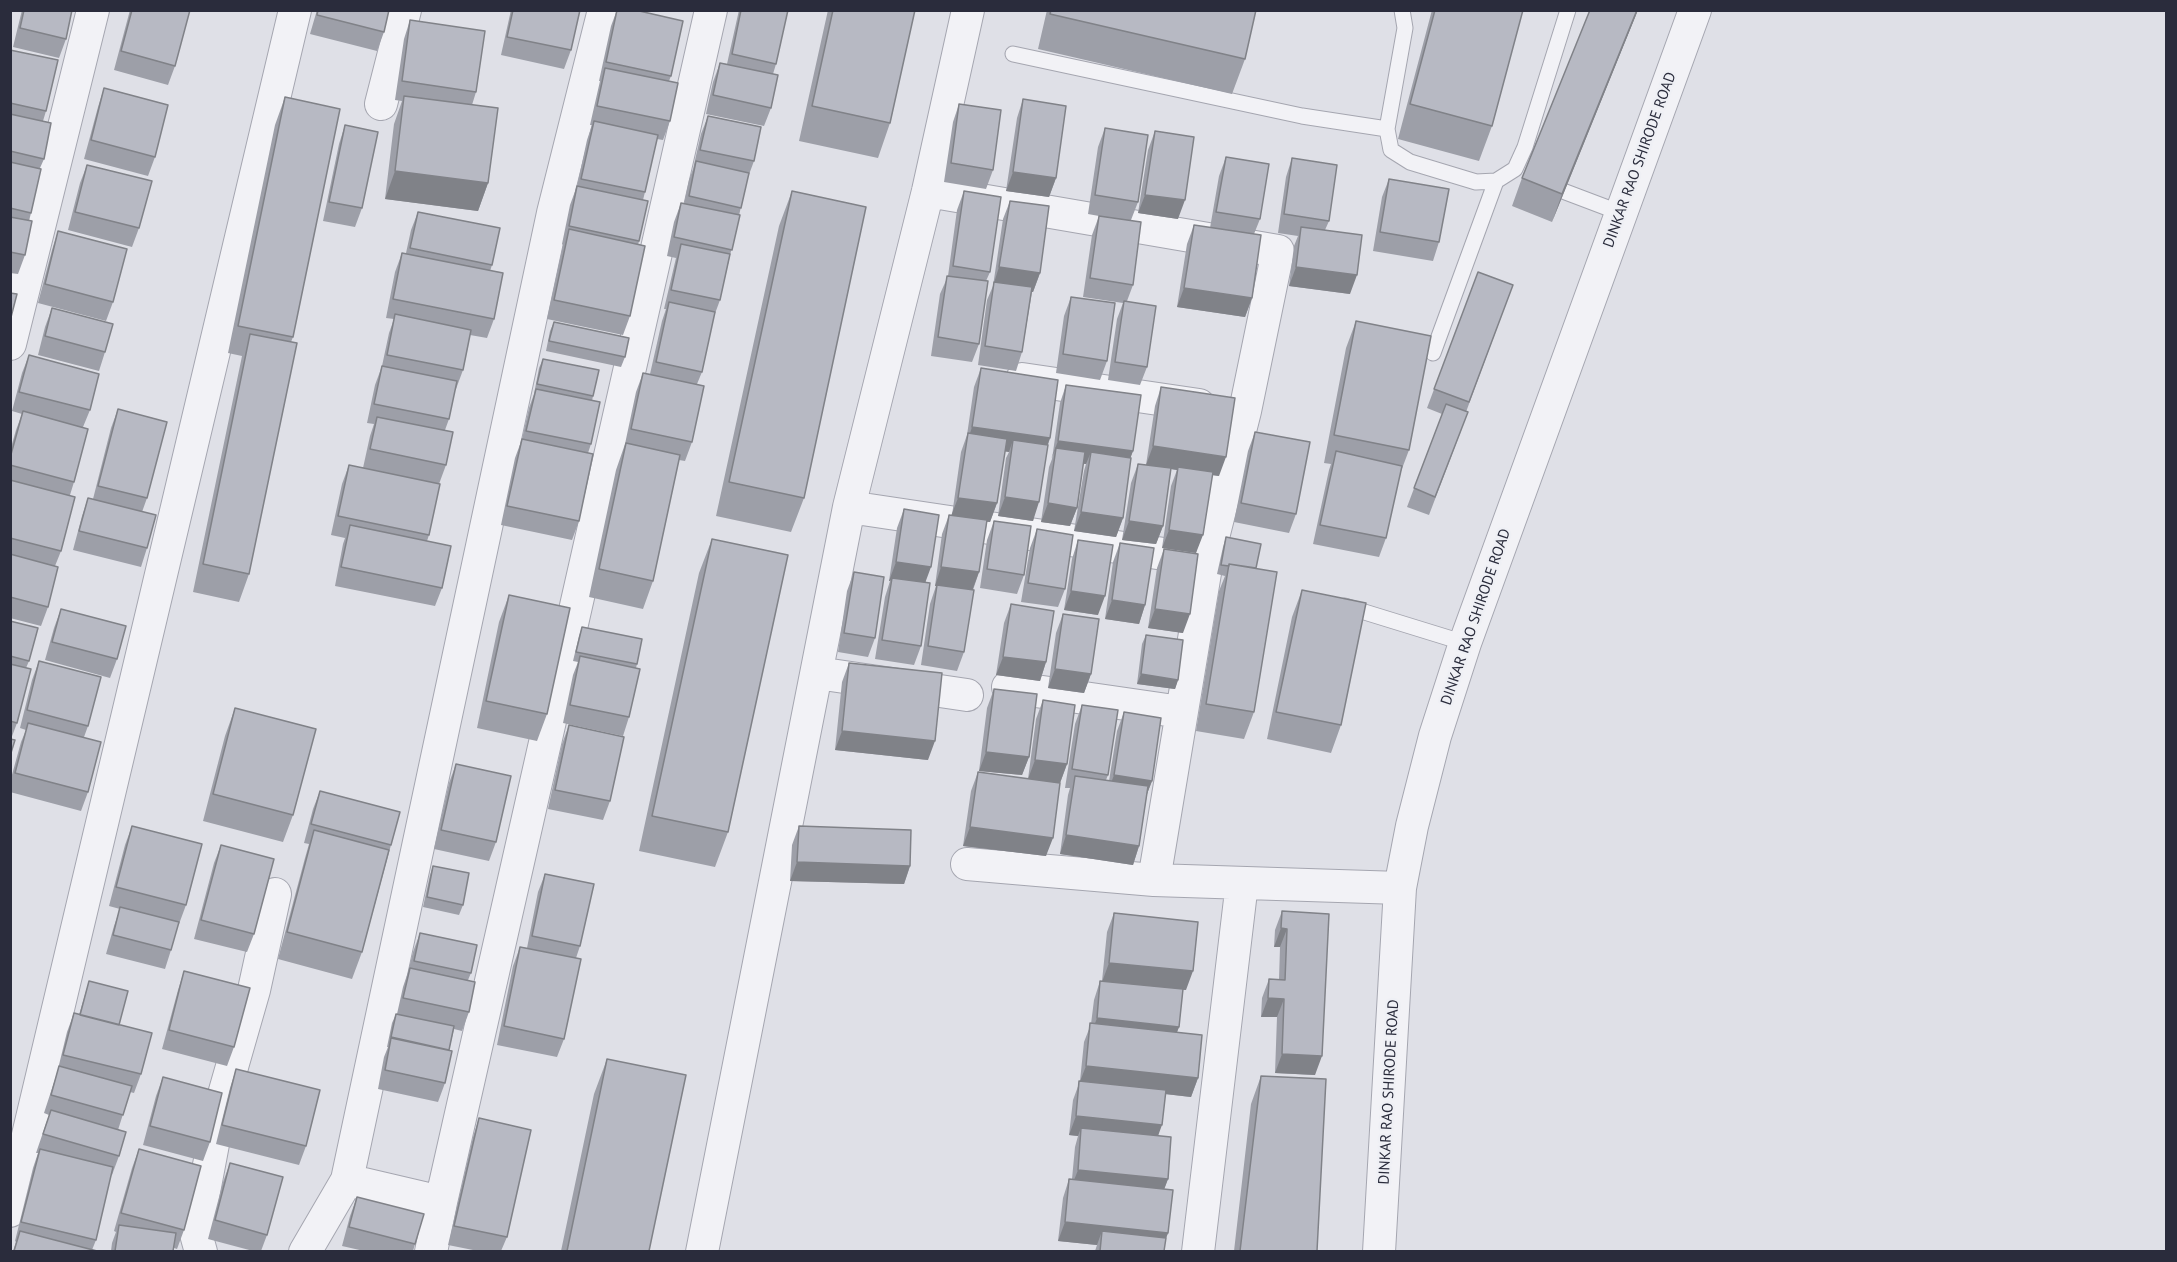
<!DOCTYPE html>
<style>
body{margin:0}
#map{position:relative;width:2177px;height:1262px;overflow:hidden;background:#dfe0e7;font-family:"PT Sans",sans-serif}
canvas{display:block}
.frame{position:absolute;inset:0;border:12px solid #2a2c3c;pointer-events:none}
</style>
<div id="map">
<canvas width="2177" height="1262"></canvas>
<div class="frame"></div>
</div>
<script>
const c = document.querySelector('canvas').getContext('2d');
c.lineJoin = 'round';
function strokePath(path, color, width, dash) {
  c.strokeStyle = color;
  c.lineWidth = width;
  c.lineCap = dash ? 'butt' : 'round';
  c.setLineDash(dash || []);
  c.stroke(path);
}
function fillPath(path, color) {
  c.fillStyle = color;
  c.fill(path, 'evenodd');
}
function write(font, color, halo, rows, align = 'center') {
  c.font = font + ' "PT Sans",sans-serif';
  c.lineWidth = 5;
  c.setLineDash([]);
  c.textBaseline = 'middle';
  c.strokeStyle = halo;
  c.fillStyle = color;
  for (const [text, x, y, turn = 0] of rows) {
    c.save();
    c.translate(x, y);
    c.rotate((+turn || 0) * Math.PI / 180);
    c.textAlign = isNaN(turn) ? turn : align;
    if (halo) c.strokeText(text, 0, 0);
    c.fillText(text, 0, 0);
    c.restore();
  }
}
const service = new Path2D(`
 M1402 10 1405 28 1387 129 1391 150 1410 162 1476 182 1496 181 1515 169 1525 147 1568 10
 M1013 54 1302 116 1387 129
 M1547 185 1621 213
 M1433 353 1496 181
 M1345 606 1465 643`);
const minor = new Path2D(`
 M381 104 405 10
 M928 191 1278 251 1245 411 1207 561 1154 880
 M10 344 93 10
 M1022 379 1199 405
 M849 507 1204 560
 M817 673 967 695
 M1008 687 1181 712
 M967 864 1154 880 1400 888
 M347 1180 441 1202
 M10 1211 295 10
 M201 1252 196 1234 219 1112 254 990 275 894
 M305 1252 347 1180 553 213 604 10
 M431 1252 441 1202 711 10
 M702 1252 849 507 928 191 968 10
 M1198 1252 1242 883
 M1379 1252 1400 888 1412 826 1435 736 1465 643 1695 10`);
const wall = new Path2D(`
 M22 10H72L66 39 59 58 13 47Z
 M130 10H190L175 66 168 85 114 70Z
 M317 10H389L384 32 377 51 310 34Z
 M511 10H580L571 50 564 69 501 55Z
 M617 10H635L671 76 669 81 670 121 663 140 657 139 645 192 643 200 639 241 638 245 630 316 623 335 547 319 563 245 562 244 570 205 577 186 587 140 592 125H590L600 81H599L611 26Z
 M739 10H788L776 64 773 74 771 108 764 126 706 114 713 82 720 63 727 64Z
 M828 10H915L890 123 878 158 799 141Z
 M1047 10H1256L1245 59 1232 94 1038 49Z
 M1432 10H1523L1492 126 1479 161 1398 139Z
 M1590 10H1638L1552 222 1512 206 1522 178Z
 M410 20 476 92 472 105 488 183 478 211 385 199 394 124 402 101 395 100 404 39Z
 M10 50 46 111 43 121 44 159 40 168 31 213 29 221 25 255 18 274 10 273Z
 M104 88 155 157 148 176 84 159 98 107Z
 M285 97 293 337 291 342 249 574 239 602 193 592 241 361 242 356 228 353 275 125Z
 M1023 99 1056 178 1049 197 1006 191 1017 118Z
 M959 104 993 170 986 189 944 182 953 122Z
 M708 116 754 161 747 180 720 300 713 319 702 372 697 384 692 442 685 461 679 460 653 581 643 609 589 597 616 470 625 444 636 392 643 373 650 374 662 321 666 309H664L676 258 667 256 674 222 681 203 684 204 689 180 693 169 701 134Z
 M345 125 362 208 355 227 323 221 339 144Z
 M1105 128 1138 202 1131 220 1133 285 1127 301 1147 367 1140 385 1108 380 1117 319 1123 303 1083 297 1092 235 1099 216 1088 214 1098 147Z
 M1155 131 1178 219 1138 213 1148 150Z
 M1226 157 1260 219 1254 234 1252 298 1245 317 1177 307 1187 244 1194 225 1210 228 1219 176Z
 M1292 158 1329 221 1325 230 1350 294 1289 286 1294 246 1298 236 1278 233 1286 177Z
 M87 165 139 228 132 247 68 230 80 183Z
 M1389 179 1439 242 1433 261 1373 251 1382 197Z
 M792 191 804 498 791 532 716 516 779 226Z
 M964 191 990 272 986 281 979 344 972 362 931 356 940 294 948 276 957 210Z
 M1010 201 1040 273 1033 292H1032L1022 352 1016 371 978 365 987 300 993 286 1003 219Z
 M418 212 492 265 490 271 494 319 487 338 470 335 463 370 456 389H455L449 419 445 430 446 465 439 484 429 535 427 541 442 588 435 606 335 586 343 544 345 538 331 535 342 484 349 465 363 468 370 436 374 424 367 423 375 385 382 366 389 333 394 319 386 318 395 272 402 253H406L411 230Z
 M58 231 113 302 106 321 38 303 52 250Z
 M1478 272 1513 285 1466 412 1461 431 1429 515 1407 507 1442 414 1427 408Z
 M1071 297 1107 361 1100 380 1056 373 1064 316Z
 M52 308 105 352 99 371 38 355 45 327Z
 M1356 321 1409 450 1400 474 1386 538 1379 557 1313 544 1329 470 1331 464 1324 463 1346 348Z
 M554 322 625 357 621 367 546 351 550 331Z
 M29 355 90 410 83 427 74 482 70 495 61 551 55 566 48 607 41 626 10 618V451L16 430 22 414 12 411 22 373Z
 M543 359 593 396 592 401 591 444 588 453 579 521 572 540 501 525 515 458 522 439 529 408 534 394 539 368Z
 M981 368 1050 438 1048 445 1033 521 998 516 1006 458 1009 452 1005 451 997 503 990 522H987L979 572 973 590 964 652 957 671 921 665 930 604 936 586H935L942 534 949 515H952L961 452 967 435 974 387Z
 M1066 385 1133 451 1130 458 1123 518 1116 537 1074 531 1084 471 1086 464H1083L1077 508 1070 526 1041 522 1049 467 1052 459 1060 403Z
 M1161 387 1219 476 1212 475 1196 553 1162 548 1171 486 1177 470 1171 469 1163 526 1156 544 1122 540 1131 483 1138 464 1146 465 1155 406Z
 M118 409 147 498 142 512 147 548 141 567 73 550 82 516 88 498 93 499 111 428Z
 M1255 432 1296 514 1289 533 1234 522 1248 451Z
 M904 509 926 583 921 646 914 665 875 659 885 597 890 581H889L897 528Z
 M994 521 1024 575 1017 594 980 588 987 540Z
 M1037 529 1065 589 1058 607 1021 602 1030 548Z
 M1226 537 1256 568 1254 712 1244 739 1196 731 1219 591 1225 576 1217 574 1223 547Z
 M712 539 728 832 715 867 639 851 699 573Z
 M1078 540 1098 615 1064 610 1072 559Z
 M1120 543 1145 605 1139 624 1105 619 1113 562Z
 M1164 549 1183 633 1148 628 1157 568Z
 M854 572 875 638 868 657 838 652 847 591Z
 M1302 590 1341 725 1331 753 1267 739 1292 617Z
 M509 595 547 714 537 741 477 728 499 622Z
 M1011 604 1046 662 1040 681 996 675 1004 623Z
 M61 609 117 659 110 678 45 660 54 628Z
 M1063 614 1091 674 1084 693 1048 688 1056 633Z
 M10 621 29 661 26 668 17 723 11 739 10 756Z
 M582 627 637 664 636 668 629 717 623 736 563 723 573 675 578 662 573 661 579 636Z
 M1146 635 1178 680 1175 689 1137 684 1142 644Z
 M39 661 88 726 84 737 88 792 81 811 10 792V782L21 742 26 730 20 728 32 680Z
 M849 663 928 760 835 750 842 682Z
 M994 689 1029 757 1022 775 979 771 987 708Z
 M1043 700 1067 764 1060 783 1046 856 963 846 971 791 978 772 1028 779 1036 719Z
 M1082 705 1108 775 1106 780 1109 781 1117 731 1124 712 1152 781 1147 794 1139 846 1133 865 1060 854 1068 795 1070 788H1065L1075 724Z
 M235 708 293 815 283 842 203 821 225 736Z
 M569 725 610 801 603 820 548 809 562 744Z
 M456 764 496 842 489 861 434 849 449 783Z
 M320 791 391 845 362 952 352 979 278 959 305 858 309 844 304 843 313 809Z
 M132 826 186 905 179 924H178L171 950 165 969 106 954 114 926 120 909 109 906 125 845Z
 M799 826 910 866 904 884 790 881 792 845Z
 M221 845 254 934 247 952 194 939 214 863Z
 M433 866 463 905 459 915 423 907 430 875Z
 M545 874 580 946 576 958 564 1039 557 1057 497 1045 513 966 520 947 527 948 538 892Z
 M1282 911 1329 914 1315 1075 1275 1073 1277 1017H1261L1262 998 1269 979 1279 980 1280 947H1274L1275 930Z
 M1114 913 1186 990H1183L1179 1027 1177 1032 1198 1078 1191 1097 1165 1094 1158 1136 1168 1179 1164 1189 1168 1233 1165 1241 1164 1251H1095L1097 1245 1058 1241 1063 1198 1069 1179H1072L1075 1147 1078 1136 1069 1135 1073 1100 1080 1081 1084 1042 1091 1024 1094 1000 1100 981H1102L1107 932Z
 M420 933 471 973 468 980 469 1012 462 1031 454 1029 449 1050 445 1083 438 1102 378 1089 384 1057 388 1047H387L392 1023 396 1014H397L403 987 408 972 413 952Z
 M184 971 234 1047 227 1066 162 1049 178 990Z
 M89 981 119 1025 141 1074 134 1093 130 1092 118 1130 119 1156 112 1175H111L96 1240 92 1250 97 1251H13L16 1242 15 1241 33 1168 38 1153H36L49 1115 44 1113 57 1073 67 1032 74 1013 79 1015Z
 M607 1059 649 1251H561L594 1094Z
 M236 1069 306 1146 299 1165 216 1144 230 1088Z
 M1261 1076 1317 1251H1234L1251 1104Z
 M163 1077 210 1142 203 1161 143 1145 156 1096Z
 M479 1118 507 1237 501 1251H478L448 1245 473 1137Z
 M139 1149 184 1230 177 1249 174 1248 173 1251H111L112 1243 116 1232 114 1231 132 1168Z
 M230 1163 267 1235 261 1251H253L208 1239 223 1182Z
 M357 1197 415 1244 413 1251H364L342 1246 350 1216Z`);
const shadedWall = new Path2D(`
 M1637 10H1638L1552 222 1562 194Z
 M395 171 488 183 478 211 385 199Z
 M1013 172 1056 178 1049 197 1006 191Z
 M1145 195 1185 200 1178 219 1138 213Z
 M999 267 1040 273 1033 292 993 286Z
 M1296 267 1357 275 1350 294 1289 286Z
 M1184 288 1252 298 1245 317 1177 307Z
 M972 427 1050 438 1043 457 1013 440 1009 452 966 446Z
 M1058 441 1133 451 1126 470 1091 452 1086 464 1054 460 1056 448 1051 459Z
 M1153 446 1226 457 1219 476 1178 470V467L1177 470 1146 465Z
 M1005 497 1039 502 1033 521 998 516Z
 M958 498 997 503 990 522 951 516Z
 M1048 503 1077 508 1070 526 1041 522Z
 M1081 512 1123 518 1116 537 1074 531Z
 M1129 521 1163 526 1156 544 1122 540Z
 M1169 530 1203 535 1196 553 1162 548Z
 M896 562 931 567 924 586 892 578 890 581H889Z
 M941 567 979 572 972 591 935 586Z
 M1071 591 1105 596 1098 615 1064 610Z
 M1112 600 1145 605 1139 624 1105 619Z
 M1155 609 1190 614 1183 633 1148 628Z
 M1003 657 1046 662 1040 681 996 675Z
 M1055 669 1091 674 1084 693 1048 688Z
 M1141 674 1178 680 1175 689 1137 684Z
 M842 731 935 741 928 760 835 750Z
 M986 752 1029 757 1022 775 979 771Z
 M1035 760 1067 764 1060 783 1028 779Z
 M1114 775 1152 781 1145 799 1107 794Z
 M970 827 1053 838 1046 856 963 846Z
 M1066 835 1139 846 1133 865 1060 854Z
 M797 862 910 866 904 884 790 881Z
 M1281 928 1287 929 1280 947H1274Z
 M1109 963 1193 971 1186 990 1102 982Z
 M1268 998 1284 999 1277 1017H1261Z
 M1097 1018 1179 1027 1172 1045 1090 1037Z
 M1282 1054 1322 1056 1315 1075 1275 1073Z
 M1086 1066 1198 1078 1191 1097 1079 1084Z
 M1076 1116 1162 1125 1155 1144 1081 1128 1078 1136 1069 1135Z
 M1078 1170 1168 1179 1161 1198 1071 1188Z
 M1065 1222 1168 1233 1161 1251 1102 1231 1097 1245 1058 1241Z`);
const building = new Path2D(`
 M24 10H72L66 39 20 28Z
 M132 10H190L175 66 121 51Z
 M318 10H389L384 32 317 15Z
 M513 10H580L571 50 507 37Z
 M617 10H635L683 21 671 76 606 62Z
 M741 10H788L776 64 732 54Z
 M833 10H915L890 123 812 106Z
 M1051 10H1256L1245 59 1050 14Z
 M1435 10H1523L1492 126 1410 104Z
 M1590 10H1637L1562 194 1522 178Z
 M410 20 485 31 476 92 402 81Z
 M10 50 58 60 46 111 10 103Z
 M720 63 778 75 771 108 713 95Z
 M605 68 678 83 670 121 597 106Z
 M104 88 168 105 155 157 91 140Z
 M404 96 498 108 488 183 395 171Z
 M285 97 340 109 293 337 238 326Z
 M1023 99 1066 106 1056 178 1013 172Z
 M959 104 1001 110 993 170 951 163Z
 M10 114 51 123 44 159 10 151Z
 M708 116 761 127 754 161 700 150Z
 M594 121 658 135 645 192 581 179Z
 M345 125 378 132 362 208 329 202Z
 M1105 128 1148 135 1138 202 1095 195Z
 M1155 131 1194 137 1185 200 1145 195Z
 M1226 157 1269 164 1260 219 1216 212Z
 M1292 158 1337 165 1329 221 1284 214Z
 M696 161 749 173 741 208 689 196Z
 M10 162 41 169 31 213 10 208Z
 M87 165 152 181 139 228 75 212Z
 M1389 179 1449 189 1439 242 1380 232Z
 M577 186 648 201 639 241 569 226Z
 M792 191 866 207 804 498 729 482Z
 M964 191 1001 197 990 272 953 266Z
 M1010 201 1049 206 1040 273 999 267Z
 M681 203 740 215 732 250 674 237Z
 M418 212 500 228 492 265 410 248Z
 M1099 216 1141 222 1133 285 1090 278Z
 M10 217 32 221 25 255 10 252Z
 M1194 225 1261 235 1252 298 1184 288Z
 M1301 227 1362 235 1357 275 1296 267Z
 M569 229 645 246 630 316 554 300Z
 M58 231 127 249 113 302 45 284Z
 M681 244 730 254 720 300 671 290Z
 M402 253 503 273 494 319 393 299Z
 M1478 272 1513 285 1469 402 1434 389Z
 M947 276 988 281 979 344 938 337Z
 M994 282 1032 287 1022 352 985 346Z
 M10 293 17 294 10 321Z
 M1071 297 1115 303 1107 361 1063 354Z
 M1124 301 1156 306 1147 367 1115 362Z
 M669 302 715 312 702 372 656 362Z
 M52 308 113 324 105 352 45 336Z
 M395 314 471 330 463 370 387 355Z
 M1356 321 1431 336 1409 450 1334 435Z
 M554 322 629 338 625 357 549 341Z
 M250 334 297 343 249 574 203 564Z
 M29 355 99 374 90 410 19 392Z
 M543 359 599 370 593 396 537 384Z
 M382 366 457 381 449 419 374 404Z
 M981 368 1058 380 1050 438 972 427Z
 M643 373 704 386 692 442 631 429Z
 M1066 385 1141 395 1133 451 1058 441Z
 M1161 387 1235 398 1226 457 1153 446Z
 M536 389 600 402 591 444 526 431Z
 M1446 404 1468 412 1435 497 1414 488Z
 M118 409 167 422 147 498 98 486Z
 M23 411 88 429 74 482 10 465V458Z
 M377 417 453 432 446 465 370 449Z
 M1255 432 1310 442 1296 514 1241 503Z
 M968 433 1007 439 997 503 958 498Z
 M522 439 593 454 579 521 507 506Z
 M1013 440 1048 445 1039 502 1005 497Z
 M626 443 680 455 653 581 599 569Z
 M1056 448 1085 452 1077 508 1048 503Z
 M1336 451 1402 466 1386 538 1320 525Z
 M1091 452 1131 458 1123 518 1081 512Z
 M1138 464 1171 468 1163 526 1129 521Z
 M349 465 440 484 429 535 338 516Z
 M1178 467 1213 472 1203 535 1169 530Z
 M10 480 75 497 61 551 10 538Z
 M88 498 156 515 147 548 79 531Z
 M904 509 939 515 931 567 896 562Z
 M949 515 987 520 979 572 941 567Z
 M994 521 1031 526 1024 575 987 569Z
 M350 525 451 546 442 588 341 567Z
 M1037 529 1073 535 1065 589 1028 583Z
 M1226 537 1261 544 1256 568 1229 564V566L1221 565Z
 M712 539 788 555 728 832 652 816Z
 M1078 540 1113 545 1105 596 1071 591Z
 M1120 543 1154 548 1145 605 1112 600Z
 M1164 549 1198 554 1190 614 1155 609Z
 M10 554 58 567 48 607 10 597Z
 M1229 564 1277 572 1254 712 1206 704Z
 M854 572 884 577 875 638 844 633Z
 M892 578 930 583 921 646 882 640Z
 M937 585 974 590 964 652 928 646Z
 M1302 590 1366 603 1341 725 1276 712Z
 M509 595 570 608 547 714 486 701Z
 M1011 604 1054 611 1046 662 1003 657Z
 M61 609 126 626 117 659 52 642Z
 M1063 614 1099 619 1091 674 1055 669Z
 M10 621 38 628 29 661 10 656Z
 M582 627 642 639 637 664 576 652Z
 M1146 635 1183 640 1178 680 1141 674Z
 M580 656 640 669 629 717 570 705Z
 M39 661 101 677 88 726 27 710Z
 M849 663 942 673 935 741 842 731Z
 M10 664 31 669 17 723 10 721Z
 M994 689 1037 694 1029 757 986 752Z
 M1043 700 1075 705 1067 764 1035 760Z
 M1082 705 1118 710 1108 775 1072 769Z
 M235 708 316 729 293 815 213 794Z
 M1124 712 1161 718 1152 781 1114 775Z
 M28 723 101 742 88 792 15 773Z
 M569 725 624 737 610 801 555 790Z
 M10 739 15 740 10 756Z
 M456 764 511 776 496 842 441 830Z
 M978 772 1060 783 1053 838 970 827Z
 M1075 776 1148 786 1139 846 1066 835Z
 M320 791 400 812 391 845 311 824Z
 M132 826 202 844 186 905 116 887Z
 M799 826 911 830 910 866 797 862Z
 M314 830 389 850 362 952 287 932Z
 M221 845 274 859 254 934 201 920Z
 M433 866 469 873 463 905 427 897Z
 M545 874 594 884 580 946 532 936Z
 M120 907 179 922 171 950 113 935Z
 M1282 911 1329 914 1322 1056 1282 1054 1284 999 1268 998 1269 979 1285 980 1287 929 1281 928Z
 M1114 913 1198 922 1193 971 1109 963Z
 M420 933 477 945 471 973 414 961Z
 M520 947 581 959 564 1039 504 1026Z
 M410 968 475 982 469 1012 403 998Z
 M184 971 250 988 234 1047 169 1030Z
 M89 981 128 991 119 1025 80 1015Z
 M1100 981 1183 989 1179 1027 1097 1018Z
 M74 1013 152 1033 141 1074 63 1055Z
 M396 1014 454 1026 449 1050 391 1037Z
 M1090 1023 1202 1035 1198 1078 1086 1066Z
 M391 1038 452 1051 445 1083 385 1070Z
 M607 1059 686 1075 649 1251H567Z
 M59 1066 132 1086 123 1115 51 1095Z
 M236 1069 320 1090 306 1146 222 1125Z
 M1261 1076 1326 1079 1317 1251H1240Z
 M163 1077 222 1093 210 1142 150 1126Z
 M1079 1081 1166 1090 1162 1125 1076 1116Z
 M51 1110 126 1132 119 1156 43 1134Z
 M479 1118 531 1130 507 1237 454 1226Z
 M1081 1128 1171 1137 1168 1179 1078 1170Z
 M40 1149 113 1167 96 1240 21 1222Z
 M139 1149 201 1166 184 1230 121 1213Z
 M230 1163 283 1177 267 1235 215 1220Z
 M1069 1179 1173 1190 1168 1233 1065 1222Z
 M357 1197 424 1214 415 1244 349 1227Z
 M119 1225 176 1233 173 1251H115Z
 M20 1231 97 1251H14Z
 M1102 1231 1166 1238 1164 1251H1100Z`);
const streetNames = [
 ["DINKAR RAO SHIRODE ROAD",1640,160,-70],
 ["DINKAR RAO SHIRODE ROAD",1476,617,-71],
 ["DINKAR RAO SHIRODE ROAD",1389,1092,-87]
];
strokePath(service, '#a5a6b0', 17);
strokePath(minor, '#a5a6b0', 34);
strokePath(service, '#f2f2f6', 15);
strokePath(minor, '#f2f2f6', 32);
fillPath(wall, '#9d9fa8');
fillPath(shadedWall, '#808288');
fillPath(building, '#b7b9c3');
strokePath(building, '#808288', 1.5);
write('15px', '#2a2c3c', '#eff0f5', streetNames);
</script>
